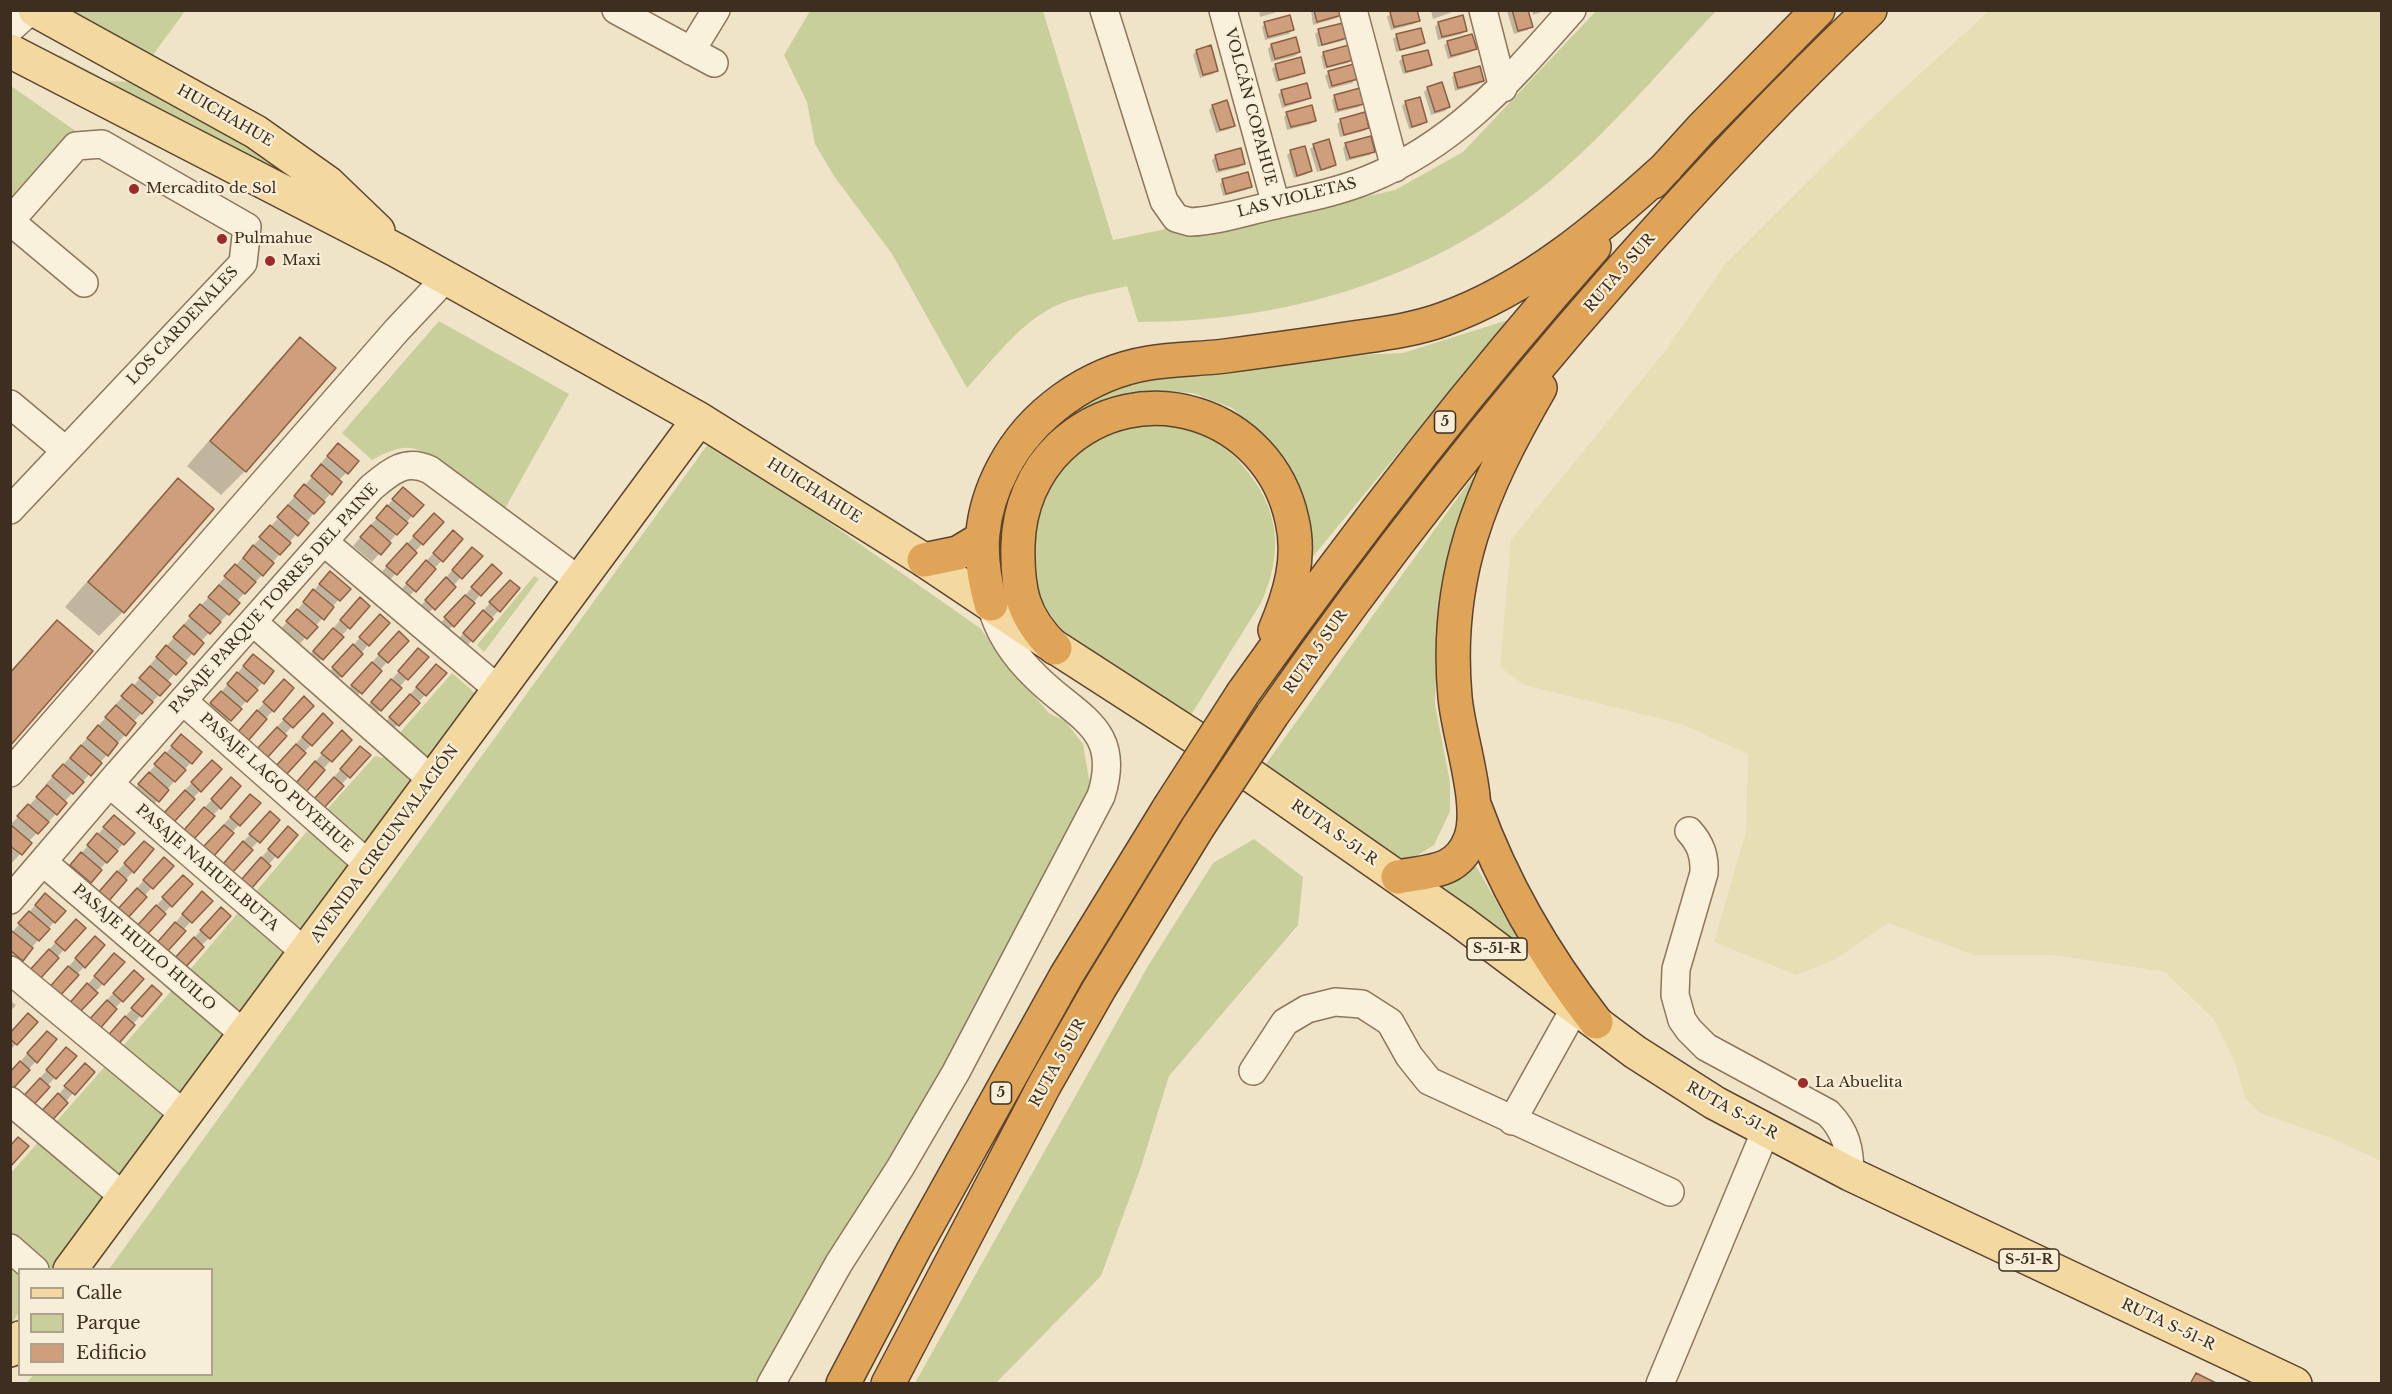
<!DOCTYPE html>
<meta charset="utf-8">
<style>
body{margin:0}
#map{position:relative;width:2392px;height:1394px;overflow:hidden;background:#f0e4c8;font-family:"Libre Baskerville",serif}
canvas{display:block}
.frame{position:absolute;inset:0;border:12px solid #3d2e20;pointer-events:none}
.legend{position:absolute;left:18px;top:1268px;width:195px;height:108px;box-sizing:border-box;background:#f7eed8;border:2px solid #ada18e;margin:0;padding:8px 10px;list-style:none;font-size:18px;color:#3d2e20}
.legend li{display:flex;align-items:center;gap:12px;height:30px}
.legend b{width:30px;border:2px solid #ada18e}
</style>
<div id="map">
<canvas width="2392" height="1394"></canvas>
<div class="frame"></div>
<ul class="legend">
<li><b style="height:8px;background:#f3d9a0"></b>Calle</li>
<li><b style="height:16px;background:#c9cf9b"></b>Parque</li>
<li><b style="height:16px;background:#cf9f7d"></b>Edificio</li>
</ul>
</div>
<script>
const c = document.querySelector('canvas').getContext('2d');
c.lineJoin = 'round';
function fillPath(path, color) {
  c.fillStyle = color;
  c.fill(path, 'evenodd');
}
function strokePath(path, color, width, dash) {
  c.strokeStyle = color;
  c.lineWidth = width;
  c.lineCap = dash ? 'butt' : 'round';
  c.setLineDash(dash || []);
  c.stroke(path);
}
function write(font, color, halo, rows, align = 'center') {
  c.font = font + ' "Libre Baskerville",serif';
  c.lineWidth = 4.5;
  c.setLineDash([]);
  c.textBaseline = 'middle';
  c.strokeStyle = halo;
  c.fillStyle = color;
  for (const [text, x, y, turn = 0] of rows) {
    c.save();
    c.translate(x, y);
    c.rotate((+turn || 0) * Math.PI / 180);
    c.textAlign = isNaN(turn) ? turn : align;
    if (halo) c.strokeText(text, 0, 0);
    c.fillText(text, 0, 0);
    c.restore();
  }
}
const farmland = new Path2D(`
 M1989 11H2381V1161L2331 1138 2260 1113 2245 1098 2235 1062 2213 1018 2165 972 2054 955H1974L1888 923 1834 960 1797 975 1714 942 1746 832 1748 754 1681 724 1524 685 1500 667 1511 540 1666 350 1725 264 1876 114Z`);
const green = new Path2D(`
 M76 11H185L153 55 78 17Z
 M810 11H1043L1113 240 1166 229 1193 237 1395 190 1463 152 1596 11H1716C1670 60 1625 113 1575 159 1455 271 1300 322 1138 322L1127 286C1099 293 1067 297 1043 313 1014 331 990 363 967 388L892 254 834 176 815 144 807 102 784 55Z
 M59 55 108 81 133 82 225 130 330 199 55 63Z
 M11 86 80 134 11 210Z
 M1508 320 1306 565 1287 469 1267 439 1232 408 1193 393 1158 391 1118 401 1035 458 1016 602 992 584 993 501 1071 404 1153 373 1306 357 1403 353Z
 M439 321 569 394 503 512C482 496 436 452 411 448 399 446 382 454 372 460L342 433Z
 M1155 423C1164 424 1173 425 1182 427 1207 433 1227 447 1243 466 1280 509 1284 552 1261 603L1191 715C1166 700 1141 684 1117 669 1097 656 1073 644 1058 625 1011 566 1027 471 1097 437 1116 428 1134 425 1155 423Z
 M711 440 980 628 1014 673 1049 713 1065 721 1083 744 1094 808 771 1383 26 1384 33 1375 212 1374V1270L109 1269Z
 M1474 475 1446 571 1437 642 1435 705 1450 782V811L1434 845 1415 857 1397 860 1263 768Z
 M534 576 539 579 484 652 477 645Z
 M452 673 475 693 51 1269 20 1270 19 1312 11 1325V1173L188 972 303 836 375 756 383 758 403 729Z
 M1254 839 1303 877 1298 925 1169 1076 1141 1167 1101 1276 996 1383H915L1148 966 1213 863Z
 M1476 866 1533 966 1434 890Z`);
const shadow = new Path2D(`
 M1259 10H1284L1260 17Z
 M1311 10H1340L1341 15 1337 18 1313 25Z
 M1431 10H1458L1433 19Z
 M1527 10 1531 26 1528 30 1514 34 1507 11Z
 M1532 10H1547L1533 15Z
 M1391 13 1418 20 1414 24 1391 30 1387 17Z
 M1265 23 1292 30 1289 34 1265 40 1262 27Z
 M1438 23 1466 30 1462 34 1438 40 1435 27Z
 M1319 31 1346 37 1342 41 1318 47 1315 34Z
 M1396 36 1424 43 1420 46 1396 52 1393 39Z
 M1448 42 1475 49 1471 52 1448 59 1444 45Z
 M1271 45 1299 52 1295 56 1271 62 1268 49Z
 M1196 51 1217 70 1213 74 1200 78 1193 55Z
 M1324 53 1351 60 1348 63 1324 69 1321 56Z
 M1403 58 1430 64 1427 68 1403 74 1399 61Z
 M1276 65 1303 72 1299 76 1276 82 1272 69Z
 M1329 72 1356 79 1352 83 1329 89 1325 76Z
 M1455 74 1482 81 1479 84 1455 91 1452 77Z
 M1428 88 1449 107 1445 111 1431 115 1424 92Z
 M1282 91 1309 98 1305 101 1282 108 1278 94Z
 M1335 96 1362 103 1359 107 1335 113 1332 100Z
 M1419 99 1426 122 1422 125 1409 129 1402 106 1405 103Z
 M1213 106 1233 125 1230 129 1216 133 1209 110Z
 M1287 113 1314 120 1311 124 1287 130 1284 117Z
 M1364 114 1367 128 1364 131 1340 137 1337 124 1340 121Z
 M1346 144 1373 151 1370 155 1346 161 1343 148Z
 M1314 146 1334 164 1331 168 1317 172 1310 149Z
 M1304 148 1311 170 1307 174 1294 178 1287 155 1290 152Z
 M1216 156 1243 163 1240 167 1216 173 1212 160Z
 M1223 180 1250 187 1246 190 1223 196 1220 184Z
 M300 339 245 471 221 495 187 466 276 363Z
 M330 453 347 472 338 481 340 482 262 575 236 602 237 603 228 614 200 642 202 643 167 682 159 695 133 722 125 735 64 802 65 803 56 814 28 842 30 843 10 865V825L47 787 45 785 116 706 115 705 151 667 149 666 184 626 183 625 219 586 218 585 289 506 287 505 322 466 320 464Z
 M178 480 123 612 99 636 65 607 154 504Z
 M395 497 412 516 372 562 353 546Z
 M426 523 422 544 388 582 379 575Z
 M461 539 407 599 399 592 445 540Z
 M480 556 426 616 418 609 464 557Z
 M484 574 480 595 446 633 438 626Z
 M322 581 348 589 298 646 280 630Z
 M502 589H518L464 649 456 642Z
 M368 606 314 667 306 659 352 607Z
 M57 622 10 744V671Z
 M372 624 368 645 334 684 326 676Z
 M391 641 387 662 353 701 345 693Z
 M426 657 372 718 364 710 411 658Z
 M246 663 272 672 222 728 204 712Z
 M429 673 425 695 390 733 382 726Z
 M276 689 273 711 265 719 257 711Z
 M296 706H312L284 735 276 728Z
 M315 723 311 745 303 753 295 745Z
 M334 740H350L323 769 315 762Z
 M174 744 200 752 150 809 131 793Z
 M368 755 341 785 333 778 353 756Z
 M204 770 200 791 192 799 184 791Z
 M224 787 220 808 212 816 204 808Z
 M243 804 239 825 231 833 223 825Z
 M278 820 250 850 243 842 262 821Z
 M106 825 123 844 82 889 64 873Z
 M296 835 268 865 261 858 280 836Z
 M136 850 133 872 125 880 117 872Z
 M156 867H172L144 896 136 889Z
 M175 885 171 906 163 914 156 906Z
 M194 901H210L183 930 175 923Z
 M37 903 54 922 14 968 10 965V935Z
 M213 917 209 938 201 946 193 939Z
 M68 928 64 950 56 958 48 951Z
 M88 945 84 967 76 975 68 967Z
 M107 963 103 984 95 992 87 985Z
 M126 980 122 1001 114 1009 106 1001Z
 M160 994 133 1024 125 1017 144 995Z
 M10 1000 16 1005 10 1012Z
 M10 1034 16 1044 10 1050Z
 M39 1040H55L28 1070 20 1062Z
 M59 1057H75L47 1086 39 1079Z
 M93 1072 65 1102 58 1095 77 1073Z`);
const building = new Path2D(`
 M1314 10H1341L1342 15 1317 22Z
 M1396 10H1417L1420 21 1394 27 1390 12Z
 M1512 10H1528L1533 27 1518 31Z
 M1290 15 1294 30 1268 37 1264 22Z
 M1463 15 1467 31 1442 37 1438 22Z
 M1343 23 1347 38 1322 45 1318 29Z
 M1421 28 1425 43 1400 50 1396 34Z
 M1472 34 1477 49 1451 56 1447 41Z
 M1296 37 1300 52 1275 59 1271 44Z
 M1211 45 1218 71 1203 75 1196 50Z
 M1349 45 1353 60 1327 67 1323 52Z
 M1428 50 1432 65 1406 72 1402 56Z
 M1301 57 1305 73 1279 80 1275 64Z
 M1354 64 1358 79 1332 86 1328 71Z
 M1480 66 1484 81 1458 88 1454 73Z
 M1442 82 1450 107 1435 112 1427 87Z
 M1307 83 1311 98 1285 105 1281 90Z
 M1360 88 1364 104 1338 110 1334 95Z
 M1420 97 1427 122 1412 127 1405 101Z
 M1227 100 1235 126 1220 130 1212 105Z
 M1312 105 1316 121 1291 127 1286 112Z
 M1365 112 1369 128 1344 135 1340 119Z
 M1371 136 1375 152 1350 158 1345 143Z
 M1329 139 1336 165 1321 170 1313 144Z
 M1305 146 1312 171 1297 176 1290 150Z
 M1241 148 1245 164 1219 170 1215 155Z
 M1248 172 1252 187 1226 194 1222 179Z
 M300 337 336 368 246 472 210 441Z
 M338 443 359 461 348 474 327 456Z
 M321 464 342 482 332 495 311 476Z
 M178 478 214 509 124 613 88 582Z
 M304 484 325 502 314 514 294 496Z
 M403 487 424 505 413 517 392 499Z
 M288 505 309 523 298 536 277 517Z
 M387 505 408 523 397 535 376 518Z
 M434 513 444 522 423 545 413 536Z
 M270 525 291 543 280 555 259 537Z
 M371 525 391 543 381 555 360 537Z
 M453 530 463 539 443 562 433 553Z
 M407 543 417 553 397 575 386 566Z
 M253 545 274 563 263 576 243 558Z
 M472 547 483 556 462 579 452 570Z
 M426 560 436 569 416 592 406 583Z
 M235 564 256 582 245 594 224 576Z
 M492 564 502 573 481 596 471 587Z
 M330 571 351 589 340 601 319 584Z
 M446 577 456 587 435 610 425 600Z
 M510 580 520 588 500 612 489 602Z
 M219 585 240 603 229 615 208 597Z
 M313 589 334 607 324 620 303 602Z
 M465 595 475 603 454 627 444 617Z
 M360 597 370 606 350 629 340 620Z
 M200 604 221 622 210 634 189 616Z
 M297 609 318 627 307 639 286 621Z
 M483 610 493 619 473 642 463 633Z
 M380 614 390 623 369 646 359 637Z
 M57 620 93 651 10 746V673Z
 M184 625 204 643 194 655 173 637Z
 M333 628 344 637 323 660 313 651Z
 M399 631 409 641 388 663 378 654Z
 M353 644 363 654 342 677 332 667Z
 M166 645 187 663 176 675 156 657Z
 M418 648 429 657 408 680 398 671Z
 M253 654 274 671 264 684 243 666Z
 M372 662 382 671 362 694 351 685Z
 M436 664 447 673 426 696 416 687Z
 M150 666 171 684 160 696 139 678Z
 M237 672 258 690 247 702 227 684Z
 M284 679 294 688 274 712 263 702Z
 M391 679 402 688 381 711 371 702Z
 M132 684 153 702 142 714 121 696Z
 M221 691 242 709 231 721 210 703Z
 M410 694 420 703 399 726 389 717Z
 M304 696 314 706 293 728 283 719Z
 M116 705 136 723 126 736 105 717Z
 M257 710 267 719 247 742 237 733Z
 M323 713 333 723 312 746 302 737Z
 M98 725 118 743 108 756 87 738Z
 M277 727 287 736 266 759 256 750Z
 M342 730 352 740 332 762 321 753Z
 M181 734 202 752 192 764 171 746Z
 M296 744 306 753 285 776 275 767Z
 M81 745 102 763 91 776 70 758Z
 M360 746 371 755 350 778 340 769Z
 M165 752 186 770 175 782 154 764Z
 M212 760 222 769 201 792 191 782Z
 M315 761 325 770 305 793 295 784Z
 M63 764 84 782 73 794 52 776Z
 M149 772 169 790 159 802 138 784Z
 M231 777 241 786 221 809 211 799Z
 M334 777 344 786 323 809 313 800Z
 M47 785 67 803 57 815 36 797Z
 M185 790 195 799 174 822 164 813Z
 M250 794 261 803 240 826 230 817Z
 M28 804 49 822 38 834 17 816Z
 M204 807 215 816 194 839 184 830Z
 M270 811 280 820 260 843 249 834Z
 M114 815 135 833 124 845 103 827Z
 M11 825 32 843 22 855 10 846Z
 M224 825 234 833 213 857 203 847Z
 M288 826 298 835 278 858 268 849Z
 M97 833 118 851 107 863 87 845Z
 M144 841 154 849 134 873 124 863Z
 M243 841 253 850 232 873 223 864Z
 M81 852 102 870 91 883 70 865Z
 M164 857 174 866 153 889 143 880Z
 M261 857 271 866 251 889 241 880Z
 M117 871 127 880 107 903 97 894Z
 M183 875 193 884 172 907 162 897Z
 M137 888 147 897 126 920 116 911Z
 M202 891 213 901 192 923 182 914Z
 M45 893 66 911 55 923 35 905Z
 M156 905 166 914 145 937 135 928Z
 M221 907 231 916 210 939 200 930Z
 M29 911 50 929 39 941 18 923Z
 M76 919 86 928 65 951 55 942Z
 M175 922 186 931 165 954 155 945Z
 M12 931 33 948 23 961 10 950V933Z
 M95 936 105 945 85 968 75 958Z
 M194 937 204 947 183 970 173 960Z
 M49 949 59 958 38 981 28 972Z
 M114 953 125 962 104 985 94 976Z
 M68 966 79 975 58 998 48 989Z
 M134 970 144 979 123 1002 113 993Z
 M87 983 98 993 77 1015 67 1006Z
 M152 985 162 994 142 1017 131 1008Z
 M107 1000 117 1009 97 1032 86 1023Z
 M28 1013 38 1022 17 1045 10 1039V1033Z
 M125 1016 135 1025 115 1048 105 1039Z
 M47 1031 57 1039 37 1063 27 1053Z
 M66 1047 77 1056 56 1079 46 1070Z
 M20 1061 30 1070 10 1092V1072Z
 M85 1063 95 1072 75 1095 64 1086Z
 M40 1078 50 1087 29 1110 19 1101Z
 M58 1093 68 1103 48 1125 37 1116Z
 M18 1137 29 1146 10 1167V1146Z
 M2196 1373 2218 1384H2190Z`);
const minor = new Path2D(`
 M616 10 714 63
 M1104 10 1164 201 1176 218 1190 222C1218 221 1247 211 1275 205 1306 198 1337 192 1367 180 1456 144 1510 80 1572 10
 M1223 10 1276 205
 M1353 10 1395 168
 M1483 10 1503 88
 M10 29 31 10
 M691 51 716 10
 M10 221 76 146 102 144 247 227 243 263 10 510
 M10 221 84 283
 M10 404 65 450
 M324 542 499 690
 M253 622 432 780
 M183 701 369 865
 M10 773 397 330 446 278
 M110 784 305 952
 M1689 831C1700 843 1705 855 1704 873L1676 969 1675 995 1682 1020 1689 1030 1706 1047 1828 1113C1846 1131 1850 1149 1850 1174
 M43 862 244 1034
 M10 900 116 776 371 488C390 472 405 458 430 470L580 581
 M10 970 185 1115
 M1253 1071 1285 1022 1307 1009 1335 1002 1362 1004 1390 1022 1409 1056 1429 1081 1670 1192
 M10 1101 124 1197
 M1512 1121 1576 1006
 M10 1248 35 1270
 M771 1384 839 1263 900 1168 956 1072 1101 796C1123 728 1076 717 1037 678 1015 657 998 633 991 604
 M1660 1384 1766 1130`);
const major = new Path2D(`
 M35 10 256 132 328 183 378 231
 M10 51 396 250 699 419 924 560 1027 629 1219 753 1460 921 1635 1052 1715 1103 1850 1174 2295 1384
 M70 1270 699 419
 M10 1350 20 1338`);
const highway = new Path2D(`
 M1653 182 1702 128 1818 10
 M924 560 958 553 981 539
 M991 604C977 555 979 514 1003 468 1031 414 1088 373 1149 363 1174 359 1200 359 1225 356 1270 350 1315 344 1360 337 1388 333 1417 329 1444 319 1530 288 1601 227 1667 167
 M1055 648C1022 617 1017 589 1018 545 1019 508 1033 473 1060 447 1140 371 1269 413 1292 520 1301 558 1290 595 1275 630
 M1243 693C1353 538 1468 389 1594 247
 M1272 715C1379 562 1493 416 1616 276 1697 184 1781 94 1870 10
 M1475 807C1504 887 1544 955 1596 1022
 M1398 877C1427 871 1457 874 1470 840 1484 806 1458 735 1455 697 1444 576 1481 490 1540 388
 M843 1384 914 1249 1066 976 1169 808
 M888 1384 1045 1084 1099 989 1198 827`);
const highwayBridge = new Path2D(`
 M1169 808 1243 693
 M1198 827 1272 715`);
const markers = [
 [134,189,6,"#9e2a2b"],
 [222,239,6,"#9e2a2b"],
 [270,261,6,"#9e2a2b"],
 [1803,1083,6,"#9e2a2b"]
];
const shields = [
 [1445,422,21],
 [1497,949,60],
 [1001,1093,21],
 [2029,1260,60]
];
const shieldNames = [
 ["5",1445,422],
 ["S-51-R",1497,949],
 ["5",1001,1093],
 ["S-51-R",2029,1260]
];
const streetNames = [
 ["VOLCÁN COPAHUE",1250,107,75],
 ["HUICHAHUE",225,116,30],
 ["LAS VIOLETAS",1297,198,-14],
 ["RUTA 5 SUR",1620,273,-49],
 ["LOS CARDENALES",183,326,-47],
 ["HUICHAHUE",814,491,32],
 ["PASAJE PARQUE TORRES DEL PAINE",274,599,-48],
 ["RUTA 5 SUR",1316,652,-55],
 ["PASAJE LAGO PUYEHUE",276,783,42],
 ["RUTA S-51-R",1334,833,35],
 ["AVENIDA CIRCUNVALACIÓN",385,844,-54],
 ["PASAJE NAHUELBUTA",207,868,41],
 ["PASAJE HUILO HUILO",144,948,41],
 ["RUTA 5 SUR",1058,1063,-61],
 ["RUTA S-51-R",1732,1111,29],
 ["RUTA S-51-R",2168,1325,25]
];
const poiNames = [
 ["Mercadito de Sol",146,189],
 ["Pulmahue",234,239],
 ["Maxi",282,261],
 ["La Abuelita",1815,1083]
];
fillPath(farmland, '#e6deb5');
fillPath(green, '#c9cf9b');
fillPath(shadow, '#0003');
fillPath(building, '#cf9f7d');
strokePath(building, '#8d5f41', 1.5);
strokePath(minor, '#8d765c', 30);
strokePath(major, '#5b4430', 36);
strokePath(highway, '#5b4430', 36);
strokePath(minor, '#faf1dc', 27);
strokePath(major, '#f3d9a0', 33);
strokePath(highway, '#e0a458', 33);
strokePath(highwayBridge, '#5b4430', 36, []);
strokePath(highwayBridge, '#e0a458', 33);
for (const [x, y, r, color] of markers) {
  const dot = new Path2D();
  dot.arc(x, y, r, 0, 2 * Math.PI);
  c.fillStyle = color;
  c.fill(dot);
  strokePath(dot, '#f7eed8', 2);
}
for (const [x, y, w] of shields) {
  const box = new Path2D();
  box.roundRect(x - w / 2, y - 11, w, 22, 4.5);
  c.fillStyle = '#f7eed8';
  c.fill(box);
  strokePath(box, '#3d2e20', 1.5);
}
write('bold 14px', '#3d2e20', null, shieldNames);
write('15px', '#3d2e20', '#f7eed8', streetNames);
write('15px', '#3d2e20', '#f7eed8', poiNames, 'left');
</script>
